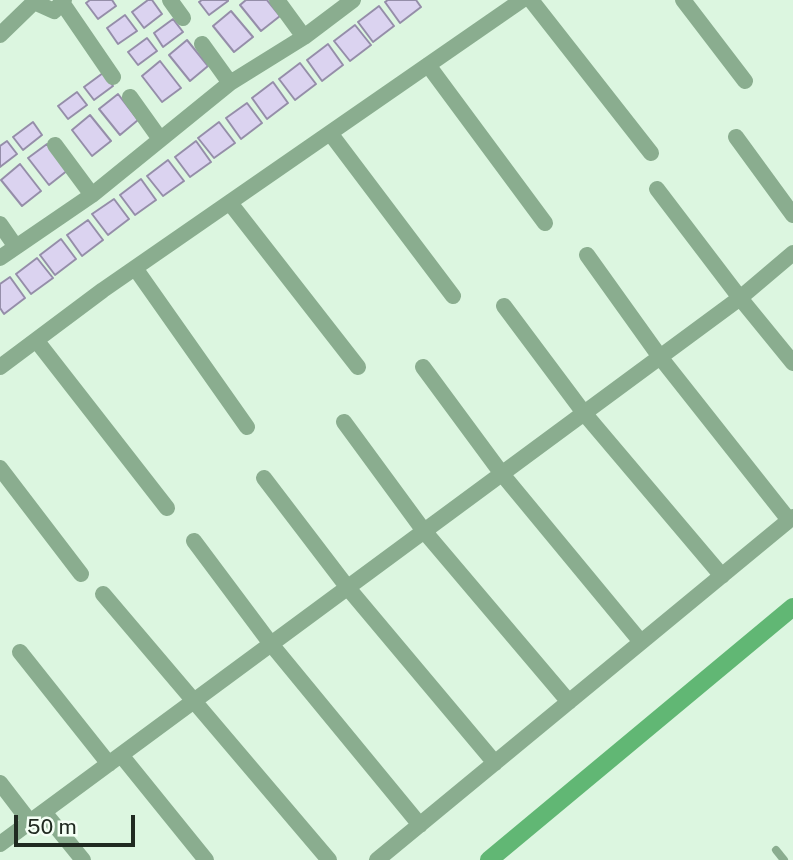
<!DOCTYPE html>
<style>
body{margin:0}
#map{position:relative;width:793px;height:860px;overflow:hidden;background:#dcf6e0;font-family:"Public Sans",sans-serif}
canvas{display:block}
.scale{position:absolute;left:14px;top:815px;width:121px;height:32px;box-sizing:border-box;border:4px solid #202a21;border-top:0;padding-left:9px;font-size:21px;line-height:24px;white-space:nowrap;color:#202a21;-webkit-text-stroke:5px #f4fff5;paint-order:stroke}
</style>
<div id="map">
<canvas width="793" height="860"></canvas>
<div class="scale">50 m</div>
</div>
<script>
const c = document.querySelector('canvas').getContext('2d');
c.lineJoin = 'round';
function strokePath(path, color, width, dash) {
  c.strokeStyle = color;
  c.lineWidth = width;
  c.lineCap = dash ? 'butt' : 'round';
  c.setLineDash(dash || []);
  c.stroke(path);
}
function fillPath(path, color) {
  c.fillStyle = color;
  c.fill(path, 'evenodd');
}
const canal = new Path2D(`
 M489 860 793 607`);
const building = new Path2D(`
 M90 0H112L116 6 98 19 86 3Z
 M148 0H152L162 14 144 28 132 12Z
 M202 0H228V1L209 15 199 2Z
 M246 0H267L280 16 261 31 240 5Z
 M388 0H416L421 7 400 23 385 2Z
 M379 6 394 26 373 42 358 22Z
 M231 11 253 37 234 52 213 26Z
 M125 15 137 31 118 44 107 28Z
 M173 19 183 32 163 47 154 33Z
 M355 25 371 45 350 61 334 41Z
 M147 38 157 51 138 65 128 52Z
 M187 40 208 66 190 81 169 55Z
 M328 44 343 65 322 81 307 60Z
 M160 61 181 88 162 102 142 76Z
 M300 63 316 84 295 100 279 79Z
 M103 73 113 86 94 100 84 87Z
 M273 82 288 103 267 119 252 98Z
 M77 92 87 105 68 119 58 106Z
 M118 94 138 120 120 135 99 109Z
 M247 103 262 123 241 139 226 118Z
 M90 115 111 141 92 156 72 130Z
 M33 122 42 135 23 150 13 137Z
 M219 122 235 143 214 158 198 138Z
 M7 141 17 154 0 167V146Z
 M196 141 211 162 190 177 175 157Z
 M47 144 68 170 49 185 28 158Z
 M168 160 184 181 163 196 147 176Z
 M20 164 41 191 22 206 1 180Z
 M141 179 156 200 135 215 120 195Z
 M114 199 129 219 108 235 92 214Z
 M88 220 103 240 82 256 67 235Z
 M61 239 76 259 55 275 40 255Z
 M37 258 53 278 31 294 16 274Z
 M10 277 25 298 4 314 0 308V284Z`);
const service = new Path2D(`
 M776 850 784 860`);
const minor = new Path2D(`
 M170 0 183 18
 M277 0 304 37
 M531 0 651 153
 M683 0 745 81
 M34 2 54 11 64 0
 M63 4 113 77
 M0 35 34 2
 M202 44 230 83
 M428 65 545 223
 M130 97 160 139
 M330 133 453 296
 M736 137 793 215
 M55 145 92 195
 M657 189 740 298 793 363
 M230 203 358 367
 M0 224 16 247
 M587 255 660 357 789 520
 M0 258 92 195 230 83 304 37 353 0
 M135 268 247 427
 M504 306 584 413 722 576
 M36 340 167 508
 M0 367 103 290 522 0
 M423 367 502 474 641 642
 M344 422 424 531 569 702
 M0 468 81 574
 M264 478 348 588 495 763
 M194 541 271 644 420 825
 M103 594 329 860
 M20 652 109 764
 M121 755 206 860
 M0 783 30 822
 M44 812 83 860
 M0 844 740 298 793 253
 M377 860 793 517`);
strokePath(canal, '#61b774', 18);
fillPath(building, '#dbd3f0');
strokePath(building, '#958ea9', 2);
strokePath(service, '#8aad8f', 8);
strokePath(minor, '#8aad8f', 16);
</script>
